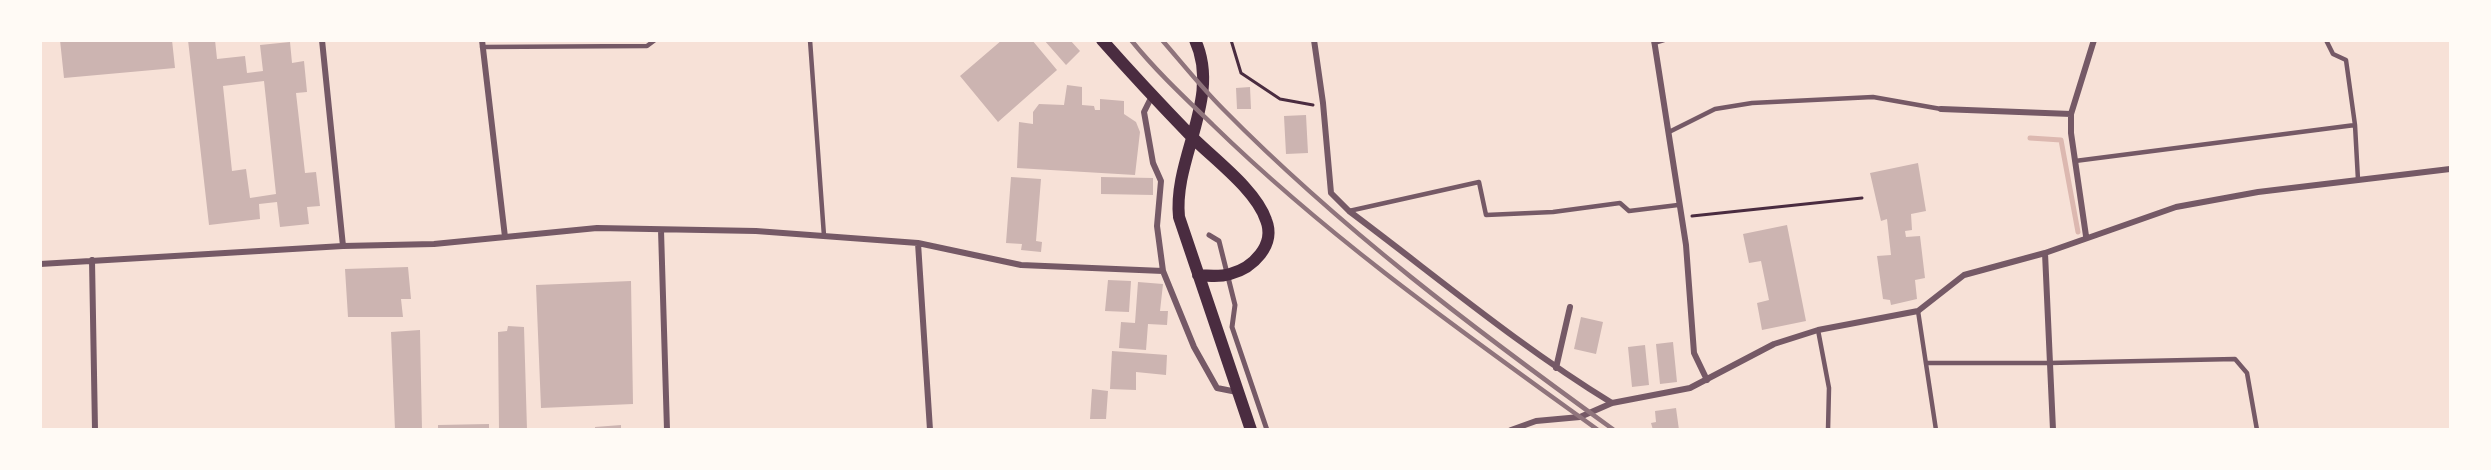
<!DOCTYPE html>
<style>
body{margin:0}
#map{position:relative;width:2491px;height:470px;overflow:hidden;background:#f7e1d7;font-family:Karla,sans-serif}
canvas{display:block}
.frame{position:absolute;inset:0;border:42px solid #fffaf5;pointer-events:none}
</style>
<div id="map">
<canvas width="2491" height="470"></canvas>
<div class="frame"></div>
</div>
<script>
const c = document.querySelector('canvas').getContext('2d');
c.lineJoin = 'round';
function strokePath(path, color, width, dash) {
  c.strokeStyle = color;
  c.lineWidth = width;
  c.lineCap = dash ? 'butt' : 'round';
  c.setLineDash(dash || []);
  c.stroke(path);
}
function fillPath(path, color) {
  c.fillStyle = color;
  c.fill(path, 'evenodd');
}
const stream = new Path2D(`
 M2030 138 2061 140 2078 232`);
const building = new Path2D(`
 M60 40H172L175 68 64 78Z
 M188 40H215L217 59 245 56 247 73 263 71 260 45 290 42 292 63 304 61 307 92 296 93 305 173 316 172 320 206 307 207 309 224 280 227 277 202 259 204 260 219 209 225ZM264 81 276 194 250 198 246 169 232 171 223 86Z
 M1002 40H1032L1057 70 998 122 960 76Z
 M1044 40H1070L1080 51 1066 65Z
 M1067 85 1082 87V105L1094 106 1095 110H1100V99L1124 101V114L1136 122 1140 132 1135 175 1017 168 1019 122 1033 124V112L1039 104 1064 105Z
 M1250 87 1251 109H1237L1236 88Z
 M1306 115 1308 153 1286 154 1284 116Z
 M1918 163 1926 211 1911 214 1912 230 1905 231 1906 237 1920 236 1925 278 1915 280 1917 299 1891 305 1890 300 1883 299 1877 256 1891 255 1887 219 1881 221 1870 173Z
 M1011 177 1041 179 1036 241 1042 242 1041 252 1021 250 1022 244 1006 243Z
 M1101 177 1153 178V195L1101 194Z
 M1787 225 1806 321 1762 330 1757 303 1769 300 1761 261 1749 263 1743 234Z
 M408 267 411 299H401L403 317H348L345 269Z
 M1108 280 1131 281 1129 312 1105 311Z
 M631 281 633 404 541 408 536 285Z
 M1138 282 1163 284 1160 311H1168L1167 325 1148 324 1146 350 1119 348 1121 322 1135 323Z
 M1581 317 1603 322 1596 354 1574 349Z
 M508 326 524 327 527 430H499L498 332 507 331Z
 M420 330 422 430H395L391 332Z
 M1673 342 1677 382 1660 384 1656 344Z
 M1645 345 1649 385 1632 387 1628 347Z
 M1112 351 1167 355 1166 375 1136 372V390L1110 389Z
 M1092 389 1108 391 1106 419H1090Z
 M1676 408 1679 430H1653L1651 423 1656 422 1655 411Z
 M489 424V430H438V425Z
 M621 425V430H595V427Z`);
const path = new Path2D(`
 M1231 40 1241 73 1280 99 1313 105
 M1692 216 1862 198`);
const service = new Path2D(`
 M810 40 824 236
 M2326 40 2333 54 2346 60 2355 125
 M1654 43 1664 40
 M482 47 647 46 655 40
 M1669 132 1715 109 1752 103 1873 97 1941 109
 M2075 161 2355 125 2358 180
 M1349 211 1479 182 1486 215 1553 212 1620 203 1629 211 1678 205
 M1918 311 1936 430
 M1818 330 1829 388 1828 430
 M1926 363H2049L2235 359 2247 373 2257 430`);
const pedestrian = new Path2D(`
 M1209 235 1219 241 1235 305 1232 327 1267 430`);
const minor = new Path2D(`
 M322 40 343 246
 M482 40 505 237
 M1314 40 1323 103 1331 193 1349 211C1436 276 1519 346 1612 403
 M1654 40 1686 245 1694 353 1707 380
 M1152 96 1144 112 1153 163 1161 181 1157 226 1163 271 1194 347 1217 388 1237 392
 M1941 109 2071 114
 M661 230 667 430
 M2086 236 2071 133V114L2094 40
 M918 243 930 430
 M2045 253 2053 430
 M92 260 95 430
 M40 264 343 246 434 244 597 228 756 231 918 243 1021 265 1163 271
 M1556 368 1570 307
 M1511 430 1536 421 1580 417 1612 403 1690 388 1774 344 1818 330 1918 311 1964 275 2045 253 2176 207 2258 192 2450 169`);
const secondary = new Path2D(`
 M1102 40C1132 74 1162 106 1193 138 1215 160 1256 190 1266 220 1276 245 1253 268 1230 274 1220 277 1209 276 1198 275
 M1195 40C1222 98 1173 158 1179 217L1251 430`);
const rail = new Path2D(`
 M1131 40C1156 71 1185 98 1213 125 1331 240 1465 334 1598 430
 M1162 40C1182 63 1201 87 1223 109 1341 229 1477 331 1614 430`);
strokePath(stream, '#dcb8b0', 5);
fillPath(building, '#ccb4b1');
strokePath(path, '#4a2c40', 3);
strokePath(service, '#755966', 4.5);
strokePath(pedestrian, '#755966', 5);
strokePath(minor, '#755966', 6);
strokePath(secondary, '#4a2c40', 12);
strokePath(rail, '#8f747c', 4.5);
</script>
